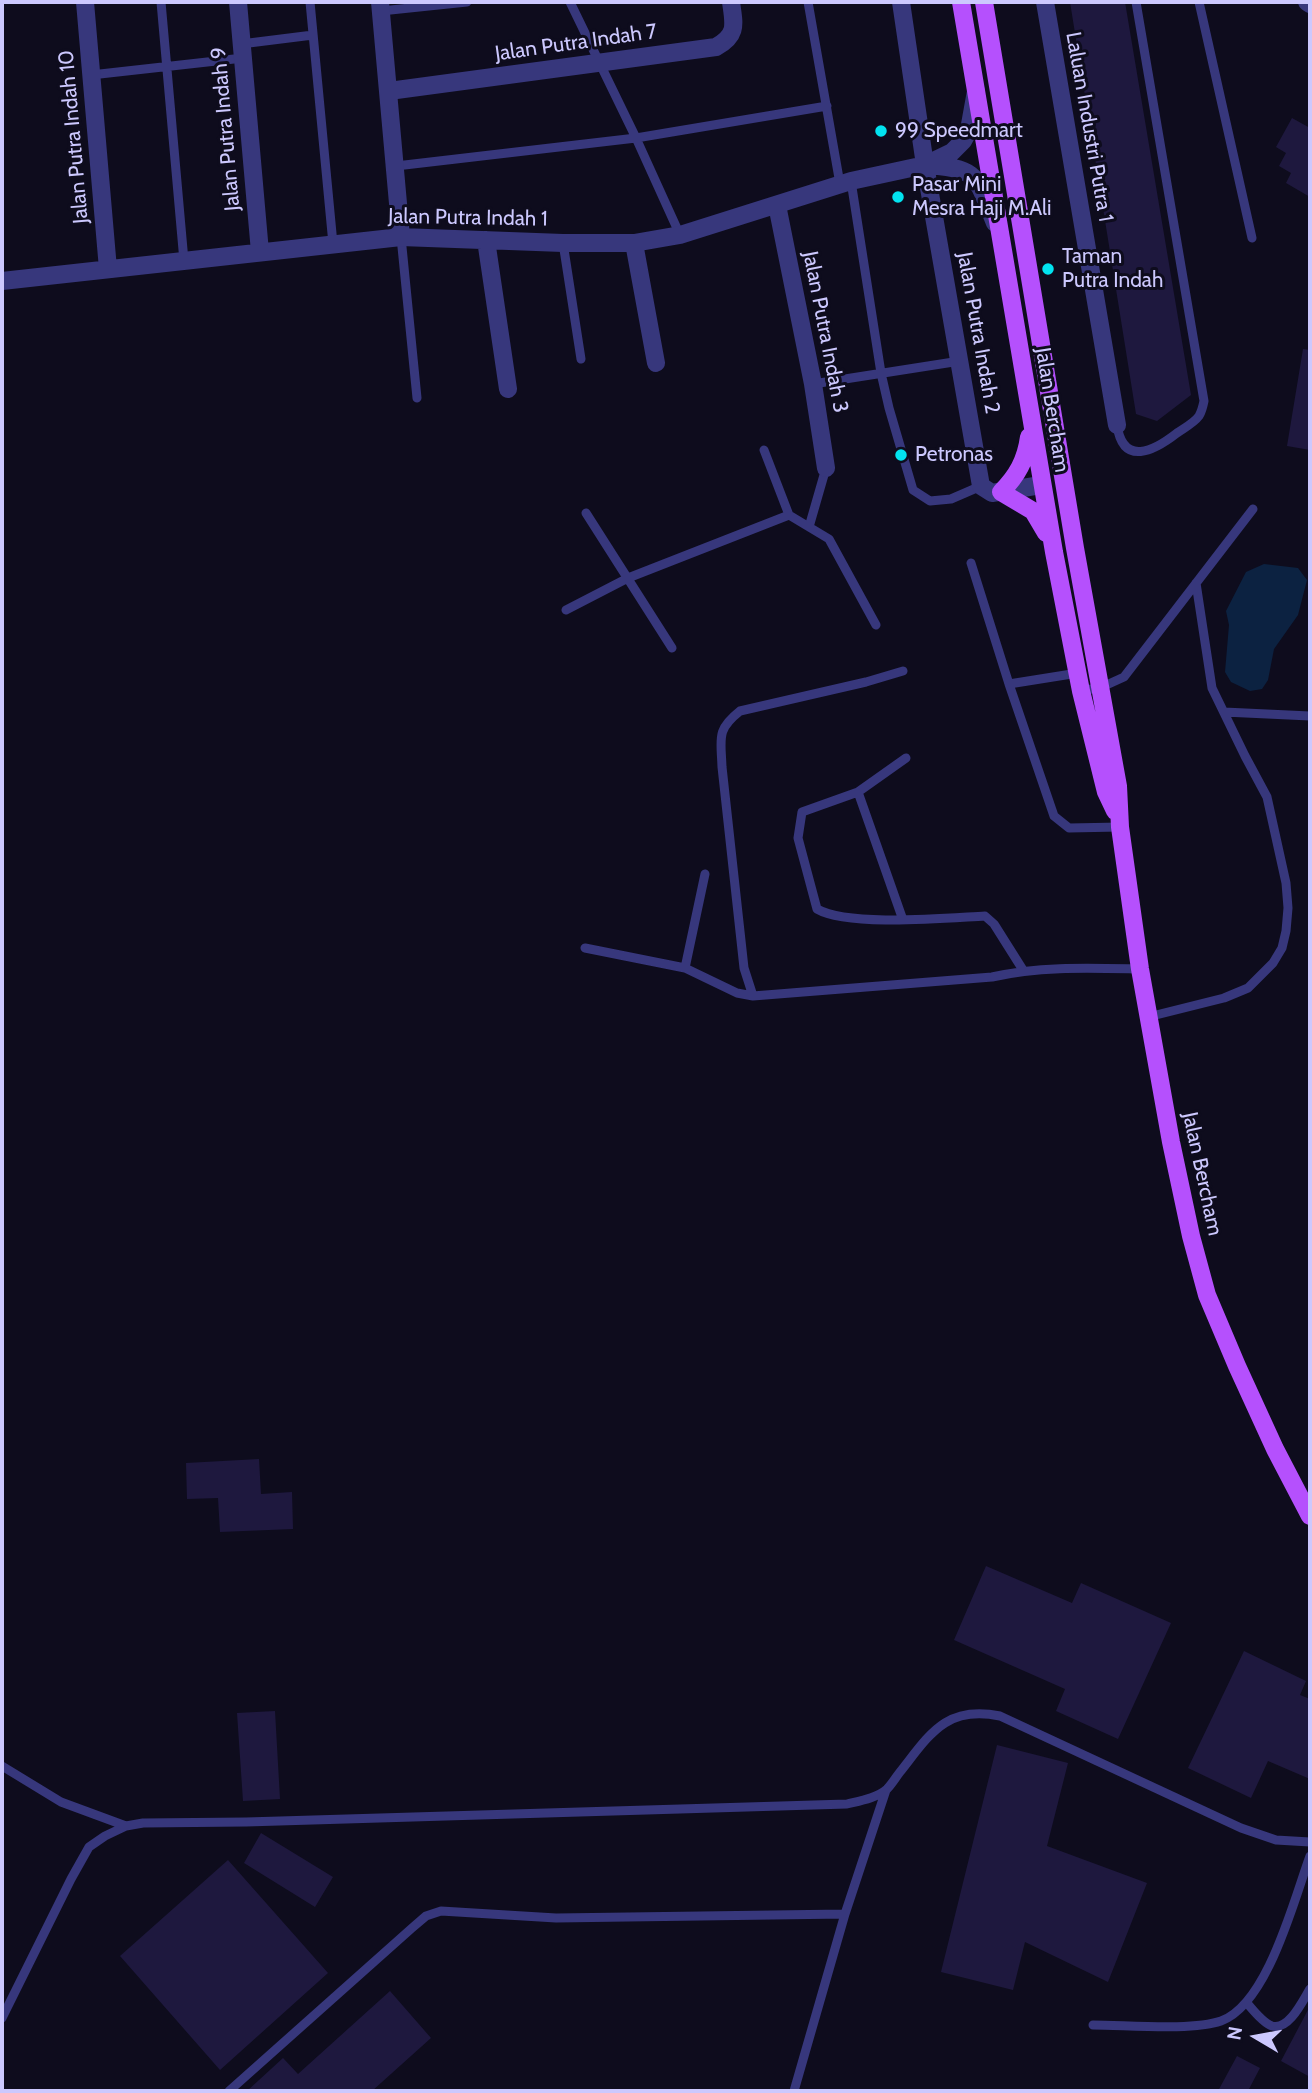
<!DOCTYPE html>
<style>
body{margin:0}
#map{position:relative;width:1312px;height:2093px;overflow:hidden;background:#0e0c1d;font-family:Cabin,sans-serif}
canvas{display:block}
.frame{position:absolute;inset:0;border:4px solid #ccc8fe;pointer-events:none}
.north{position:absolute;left:1221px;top:2002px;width:70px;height:70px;-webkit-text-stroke:5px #0e0c1d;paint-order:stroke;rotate:280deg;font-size:19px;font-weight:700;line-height:28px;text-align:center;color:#ccc8fe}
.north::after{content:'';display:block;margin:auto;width:24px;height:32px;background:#ccc8fe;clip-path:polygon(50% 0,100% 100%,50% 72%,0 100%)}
</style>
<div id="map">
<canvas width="1312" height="2093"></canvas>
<div class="frame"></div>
<div class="north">N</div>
</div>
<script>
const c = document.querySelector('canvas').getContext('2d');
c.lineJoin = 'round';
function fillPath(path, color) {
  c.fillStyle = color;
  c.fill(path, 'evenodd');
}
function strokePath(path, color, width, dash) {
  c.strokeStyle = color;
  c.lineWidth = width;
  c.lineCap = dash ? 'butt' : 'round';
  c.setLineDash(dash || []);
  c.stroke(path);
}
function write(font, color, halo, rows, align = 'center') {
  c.font = font + ' Cabin,sans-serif';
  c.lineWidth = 6;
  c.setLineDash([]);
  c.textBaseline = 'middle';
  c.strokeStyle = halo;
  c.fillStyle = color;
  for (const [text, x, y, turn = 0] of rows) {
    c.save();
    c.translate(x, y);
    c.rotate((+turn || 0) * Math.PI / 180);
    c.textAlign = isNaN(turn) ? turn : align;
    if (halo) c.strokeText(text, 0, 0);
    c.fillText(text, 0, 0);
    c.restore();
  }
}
const water = new Path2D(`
 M1264 564 1298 568 1307 580 1298 615 1274 649 1268 680 1262 689 1250 691 1231 682 1225 672 1229 625 1226 611 1246 572Z`);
const building = new Path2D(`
 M1070 2H1125L1191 395 1157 421 1136 414Z
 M1292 118 1310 128V197L1286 183 1291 173 1279 166 1286 153 1276 147Z
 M1303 349 1310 350V450L1287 446Z
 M259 1459 261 1494 292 1492 293 1529 220 1532 218 1498 187 1499 186 1463Z
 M986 1566 1072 1603 1081 1583 1171 1623 1118 1739 1056 1711 1065 1689 954 1640Z
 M1244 1651 1306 1681 1300 1695 1310 1699V1779L1268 1761 1251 1798 1188 1768Z
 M275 1711 280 1799 243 1801 237 1713Z
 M997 1745 1068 1763 1047 1846 1147 1883 1108 1982 1025 1942 1013 1990 941 1972Z
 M261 1833 333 1877 315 1907 244 1863Z
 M228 1860 328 1973 220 2070 120 1956Z
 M390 1991 431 2038 372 2091H247L283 2058 298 2074Z
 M1310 2006V2077L1281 2061Z
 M1237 2056 1260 2068 1248 2091H1218Z`);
const service = new Path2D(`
 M161 2 184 261
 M310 2 333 244
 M570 2 636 138 680 235
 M808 2 840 184
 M1199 2 1252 238
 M381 11 467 2
 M241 44 313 35
 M91 75 243 58
 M396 166 636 138 827 106
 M851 181 881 373 889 408 913 490 930 501 951 499 981 486
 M401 237 417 398
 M563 243 581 359
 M813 384 960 361
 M1117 425C1123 467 1154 451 1177 433 1184 428 1194 423 1199 416 1202 411 1203 406 1204 401L1136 2
 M764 450 789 515
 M586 513 672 648
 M809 527 826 468
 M971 563 1009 684 1054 816 1069 828 1120 827
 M566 610 628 578 789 515 829 539 876 625
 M1009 684 1078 673
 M1081 691 1102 687 1124 677 1253 509
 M1224 712 1310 716
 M906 758 858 792 802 812 798 838 817 909C848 927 946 918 985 916L994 924 1023 970
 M858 792 903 920
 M585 948 685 968 737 993 753 996 992 977C1041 966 1089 968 1140 969
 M685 968 705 874
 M753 996 744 968 722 767C721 738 716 730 740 711L866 682 903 671
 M1148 1017 1224 998 1248 988 1273 963 1282 948 1286 931 1288 908 1286 883 1267 797 1245 756 1212 688 1196 583
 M2 1766 61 1802 126 1826
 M1247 2003C1253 2010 1263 2023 1272 2026 1289 2031 1303 2000 1310 1989
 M2 2018 71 1879 89 1847 105 1836 126 1826 143 1823 246 1822 847 1804C859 1801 877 1798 887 1789 892 1784 896 1777 900 1772 930 1734 946 1705 1000 1716L1241 1828 1276 1840 1310 1842
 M1093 2025C1127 2025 1192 2031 1221 2021 1268 2004 1294 1899 1310 1856
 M229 2091 412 1928 426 1916 441 1911 556 1918 845 1914
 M794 2091 845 1914 886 1790`);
const minor = new Path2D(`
 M85 2 108 269
 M238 2 260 252
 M380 2 401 237
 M901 2 925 165 981 486 992 493 1041 485
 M1045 2 1117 425
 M1307 2 1310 4
 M389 91 716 47C738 35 734 24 731 2
 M926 165C980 168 976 177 995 223
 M777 205 813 384 826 468
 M486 240 508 389
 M634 243 656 363
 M2 281 401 237 563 243H634L680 235 851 181 925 165 952 152 963 141 969 130 976 91`);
const primary = new Path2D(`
 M961 2 1054 552 1081 691 1106 792 1115 811
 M984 2 1075 548 1118 786 1120 827 1140 969 1171 1142 1191 1236 1207 1295 1237 1366 1275 1449 1310 1516
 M1029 437C1026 460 1017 476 1001 492L1033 511 1046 533`);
const markers = [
 [881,131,7,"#02e3f0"],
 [898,197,7,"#02e3f0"],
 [1048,269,7,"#02e3f0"],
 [901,455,7,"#02e3f0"]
];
const streetNames = [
 ["Jalan Putra Indah 7",576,43,-8],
 ["Laluan Industri Putra 1",1089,127,80],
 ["Jalan Putra Indah 9",226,129,-95],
 ["Jalan Putra Indah 10",74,137,-95],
 ["Jalan Putra Indah 1",468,218,1],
 ["Jalan Putra Indah 3",825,332,79],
 ["Jalan Putra Indah 2",978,333,80],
 ["Jalan Bercham",1052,410,81],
 ["Jalan Bercham",1202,1174,78]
];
const poiNames = [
 ["99 Speedmart",895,131],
 ["Pasar Mini",912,185],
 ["Mesra Haji M.Ali",912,209],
 ["Taman",1062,257],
 ["Putra Indah",1062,281],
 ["Petronas",915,455]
];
fillPath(water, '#0c2241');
fillPath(building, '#1e183e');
strokePath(service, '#37377c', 9);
strokePath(minor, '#37377c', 18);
strokePath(primary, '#b550fd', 18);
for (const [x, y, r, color] of markers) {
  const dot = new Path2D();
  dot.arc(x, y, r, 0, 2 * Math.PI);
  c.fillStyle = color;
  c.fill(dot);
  strokePath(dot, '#0e0c1d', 2.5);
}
write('21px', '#ccc8fe', '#0e0c1d', streetNames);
write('21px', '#ccc8fe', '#0e0c1d', poiNames, 'left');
</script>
